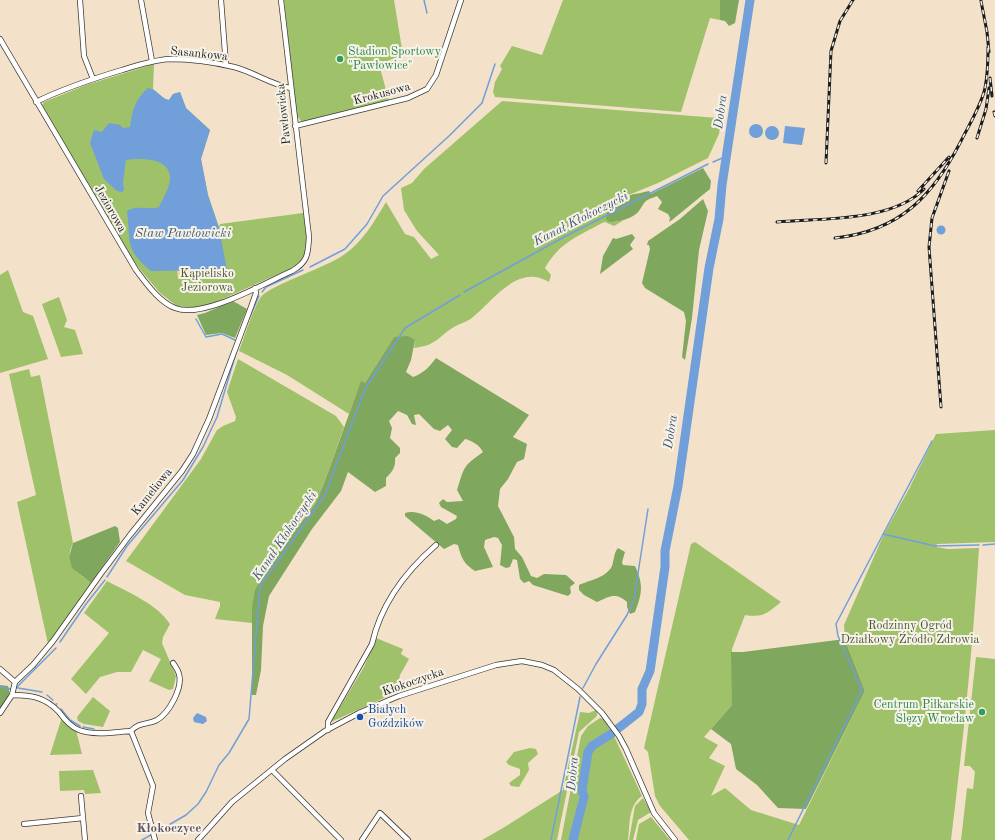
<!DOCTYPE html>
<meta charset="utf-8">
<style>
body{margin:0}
canvas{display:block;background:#f3e2c9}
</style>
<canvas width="995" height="840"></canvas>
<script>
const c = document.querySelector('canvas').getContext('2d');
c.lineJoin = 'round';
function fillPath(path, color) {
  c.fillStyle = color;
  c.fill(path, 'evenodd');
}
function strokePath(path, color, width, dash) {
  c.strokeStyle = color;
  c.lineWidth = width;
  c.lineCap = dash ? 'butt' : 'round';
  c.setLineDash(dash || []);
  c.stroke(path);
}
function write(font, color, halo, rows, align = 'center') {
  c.font = font + ' "Old Standard TT",serif';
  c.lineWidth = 4;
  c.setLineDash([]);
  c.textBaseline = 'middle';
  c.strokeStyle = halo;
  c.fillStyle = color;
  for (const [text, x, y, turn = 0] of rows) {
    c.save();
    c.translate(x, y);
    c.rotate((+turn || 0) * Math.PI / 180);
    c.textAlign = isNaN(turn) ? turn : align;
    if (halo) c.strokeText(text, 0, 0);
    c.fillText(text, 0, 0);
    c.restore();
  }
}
const green = new Path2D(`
 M284 0H394L403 55 379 64 389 101 302 122 297 116Z
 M563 0H720V20L710 18 681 112 495 97 493 92 495 82 502 69 500 66 512 46 542 55Z
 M154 64 153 89 165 99 169 100 173 94 180 92 186 108 210 130 201 159 208 195 219 227 220 224 303 213C306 229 312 252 298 265L205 307 198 308 177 306 160 293 132 260 42 105 44 102 86 85Z
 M502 101 718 118 721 122 719 134 708 158 658 183 619 199 607 209 615 222 624 220 614 226 605 222 602 223C577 237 560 242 545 268L551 275 549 282C518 263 494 300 473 317 468 322 460 323 454 327 446 331 440 339 432 343 427 346 420 347 414 348L415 340 394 337 365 383 361 382 349 414 287 375 239 351C244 338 254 306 261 297 269 286 326 267 342 256 362 243 374 222 386 202L405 234 414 237 431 259 439 255 417 231 404 210 401 188 412 183 424 169Z
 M8 270 23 312 33 316 48 359 0 373V275Z
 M59 297 67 320 64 327 75 330 83 354 61 357 42 304Z
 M238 359 336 416 344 427 323 486 315 504 299 526 288 533 264 571 252 607V623L215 619 220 606V602L185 595 126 561 201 459 217 430 223 426 235 421 236 417 227 392Z
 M29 369 31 377 40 375 73 543C63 564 76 571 91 583L48 644 17 502 36 495 9 374Z
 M995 430V542L937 544 936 547 948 549 979 548C973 646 963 743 951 840H689L660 806 655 796 648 752 644 748 691 544 695 542 781 602C767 613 764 618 745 615L732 649V705L704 737 718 745 709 758 725 766 711 796 725 788 751 810 799 825 865 691 845 640 844 625 884 534 909 489 936 434Z
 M107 581C129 593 156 603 170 624L163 637 162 643 176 676 173 689 169 690 149 681 161 659 143 650 131 672H117L100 677 86 694 71 679 109 633 84 613Z
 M376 638 403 649 401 654 409 659 400 675 397 692 331 722 364 667Z
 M976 657 995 659V840H961L967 788 973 789 975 772 970 766H964Z
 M93 697 110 711 103 727 84 724 78 721 77 717Z
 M596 710 597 712V716L579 732 557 840H482L503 828 563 790 580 712 589 713Z
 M600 718 604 719 614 736 642 796C628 805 630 826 628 840H577L586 799 585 789 589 765 584 763 578 805 570 840H561L581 736 588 726Z
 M61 720 70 728 76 730 82 754 50 755Z
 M530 748 536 749 538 754 528 763 529 770 519 787 511 786 509 783 520 775V769L509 765 506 762 514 752Z
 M93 770 101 793 85 794 84 790 60 791 59 771Z
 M643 798 651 812 638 820 633 840H629L635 806Z
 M651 817 670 840H636L639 824Z`);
const forest = new Path2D(`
 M720 0H739L735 23 729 26 725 21 720 20Z
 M703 168 711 181 710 189 672 220 669 222 670 218 668 214 658 209 662 202 657 196C643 201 646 201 639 211 633 219 618 222 609 222L606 219C609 195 629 196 649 191L651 194Z
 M703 199 708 211 699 250 692 318 685 360 682 357 686 321 684 312 645 288 642 283 650 249 649 245H647L648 241 680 219Z
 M632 234 635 238 630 245 633 249 600 274 603 256 613 238 616 239Z
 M233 301 247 309 235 338 222 333 206 335 197 315 205 313Z
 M408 336 415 340 411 360 406 372 413 377C424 373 429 367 436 358L529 415 513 437 527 444 524 459 517 462 508 479 500 489 498 506 514 537 515 549 522 557 531 576 537 578 544 574 566 575 575 583 570 587 571 593 568 596 533 585 529 581 524 583 520 579 517 560 513 559 510 567 506 568 500 565 502 545 498 538 494 537 485 540 484 547 493 567 475 571C464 564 461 558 458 545L454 544 444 549 405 516V513C415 510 426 515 434 521L439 519 447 524 456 519 457 516 441 507 439 503 443 499 447 502 463 501 457 490C465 466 462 467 483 452 479 445 473 441 465 439L457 448 452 447 445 439 452 430 448 425 440 431 434 429 419 414 414 415 416 425 412 424 407 415 398 411 389 421 392 428 390 438 400 448V453L395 458C396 467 392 472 386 478V486L375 492 348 472 341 491 312 529 269 596 263 626 261 670 256 695H252V607L255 590 288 533 299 526 315 504 323 486 361 381 365 383 394 337Z
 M115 526 118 528 120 542 91 583 72 568 69 557 73 543Z
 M618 548 625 552 622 562 623 565 635 566C644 585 642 594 635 612L630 614 627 607V602C616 592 610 596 597 602L584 595 579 590V585C590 580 606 578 612 566 614 560 614 552 618 548Z
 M837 640H845L865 691 806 809 778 808 757 785 736 769 731 744 711 729 732 705 731 652H743Z
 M0 685 8 686C12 695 5 702 0 710Z`);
const sand = new Path2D(`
 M177 270 205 271 206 279H178Z`);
const water = new Path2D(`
 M148 88C157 89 160 98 169 100L173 94 180 92 186 108 210 130 201 159 208 195 219 228 227 270 151 271C124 248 131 243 127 211 137 204 149 211 159 207 163 198 170 188 170 178 170 157 140 158 126 160L123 182 124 190 122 192 117 191 104 179 90 143 94 130 102 132 109 123 120 125 123 128 130 127C132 111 135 99 148 88Z
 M749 131a7 7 0 1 1 14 0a7 7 0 1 1-14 0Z
 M765 133a7 7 0 1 1 14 0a7 7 0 1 1-14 0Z
 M785 126 805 128 802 145 783 143Z
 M936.5 230a4.5 4.5 0 1 1 9 0a4.5 4.5 0 1 1-9 0Z
 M197 713 206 717 207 721 203 724 194 722 193 718Z`);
const stream = new Path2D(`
 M424 0 427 13
 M713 162 727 156
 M310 267 345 249 367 224 383 196 449 136 482 103 495 64
 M262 292 266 287 303 270
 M464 292 564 237 708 164
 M196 319 206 337 222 334 235 340
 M247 323 259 296
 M883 534 935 546 979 545
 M983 545 995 544
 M107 577 127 546 183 480 203 447 217 417 236 353
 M60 642 86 604 105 580
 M0 687 11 689
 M16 688 56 648
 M18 688 42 692
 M583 688 596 664 627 615 634 599 648 509
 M47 695 53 700
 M56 704H57
 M61 709 70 720 80 726
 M83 727 94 729
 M155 833 186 815 198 804 206 792 219 765 229 753 249 719 260 586 325 495 365 389 405 328 460 295
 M142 840 151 835
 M551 840 580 697
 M788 840 862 690 838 636 836 624 932 441`);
const river = new Path2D(`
 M573 840 584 797 582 790 588 752 592 746 611 734 639 712 642 704V689L650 671 665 567V551L678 486 709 268 719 219 722 185 750 0`);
const street = new Path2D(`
 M80 0 84 56 93 79
 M141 0 152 61
 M221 0 226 65
 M0 39 136 270C146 283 159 302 175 308 204 319 264 283 292 271 308 262 308 254 309 237L281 0
 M36 102C64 88 92 79 122 70 138 65 153 60 170 59 191 59 213 62 234 67 254 72 271 85 291 88
 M295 126 408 98 427 89 436 75 461 0
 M0 669 15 682
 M15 682 33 665 53 641 100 575 130 535 182 471 193 454 209 419 251 307 256 293 255 288
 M12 695C31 695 45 697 59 712 64 719 71 727 79 730 95 736 115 732 131 731
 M0 713 12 695 15 682
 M328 730V722L372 644C381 603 405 572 436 545
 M131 731 153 786 148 813 155 840
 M131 731C139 722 147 725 157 720 169 713 183 688 179 674 178 670 175 666 173 663
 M272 770 341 840
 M81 796 85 840
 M24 824 83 818
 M198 840 232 802 285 759 325 731 361 712 399 696 496 665 522 661 542 665 554 670 578 689 602 713 619 736 626 749 654 813 675 840
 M362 840 380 813 408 840`);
const rail = new Path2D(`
 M981 1 987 32 989 52
 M990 78 992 96
 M994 112 995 116
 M977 138 986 109 989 88
 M826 163 831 51 840 21 853 0
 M918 191 949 157
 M777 222C822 218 892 222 924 189
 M835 238C900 231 933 196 961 141 969 125 979 109 984 92 988 77 988 62 988 47
 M941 407 929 247 932 218 949 171`);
const markers = [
 [340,59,4,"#2e9e5b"],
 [982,712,4,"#2e9e5b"],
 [360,717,4,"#1a4fb4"]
];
const leisureNames = [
 ["Stadion Sportowy",348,52],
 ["\"Pawłowice\"",348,66],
 ["Centrum Piłkarskie",974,705,"right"],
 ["Ślęzy Wrocław",974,719,"right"]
];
const streetNames = [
 ["Sasankowa",199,54,6],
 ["Krokusowa",382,94,-15],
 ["Pawłowicka",284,114,-96],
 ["Jeziorowa",110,209,60],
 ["Kameliowa",152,492,-51],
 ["Kłokoczycka",413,682,-19]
];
const parkNames = [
 ["Kąpielisko",207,274],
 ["Jeziorowa",207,288],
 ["Rodzinny Ogród",910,626],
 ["Działkowy Źródło Zdrowia",910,640]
];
const transitNames = [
 ["Białych",368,710],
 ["Goździków",368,724]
];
const waterNames = [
 ["Dobra",721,112,-82],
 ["Kanał Kłokoczycki",581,219,-27],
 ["Staw Pawłowicki",183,234],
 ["Dobra",671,432,-81],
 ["Kanał Kłokoczycki",285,536,-56],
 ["Dobra",573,774,-85]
];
const neighbourhoodNames = [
 ["Kłokoczyce",169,829]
];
fillPath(green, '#9fc16a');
fillPath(forest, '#7fa75e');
fillPath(sand, '#eeda9e');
fillPath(water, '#719fd9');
strokePath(stream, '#719fd9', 1.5);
strokePath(river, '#719fd9', 9);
strokePath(street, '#3c3a36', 6);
strokePath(street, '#fff', 4.5);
strokePath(rail, '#1c1c1c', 3);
strokePath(rail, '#f7f3e8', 1.5, [4.5]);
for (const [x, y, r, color] of markers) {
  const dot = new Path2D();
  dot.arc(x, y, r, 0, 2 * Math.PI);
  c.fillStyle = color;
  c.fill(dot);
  strokePath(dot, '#f7f3e8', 1.5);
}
write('12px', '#27864d', '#f7f3e8', leisureNames, 'left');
write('12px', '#1c1c1c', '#f7f3e8', streetNames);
write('12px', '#4a5637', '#f7f3e8', parkNames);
write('12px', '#164399', '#f7f3e8', transitNames, 'left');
write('italic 13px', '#425771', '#f7f3e8', waterNames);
write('bold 13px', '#61505d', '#f7f3e8', neighbourhoodNames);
</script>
